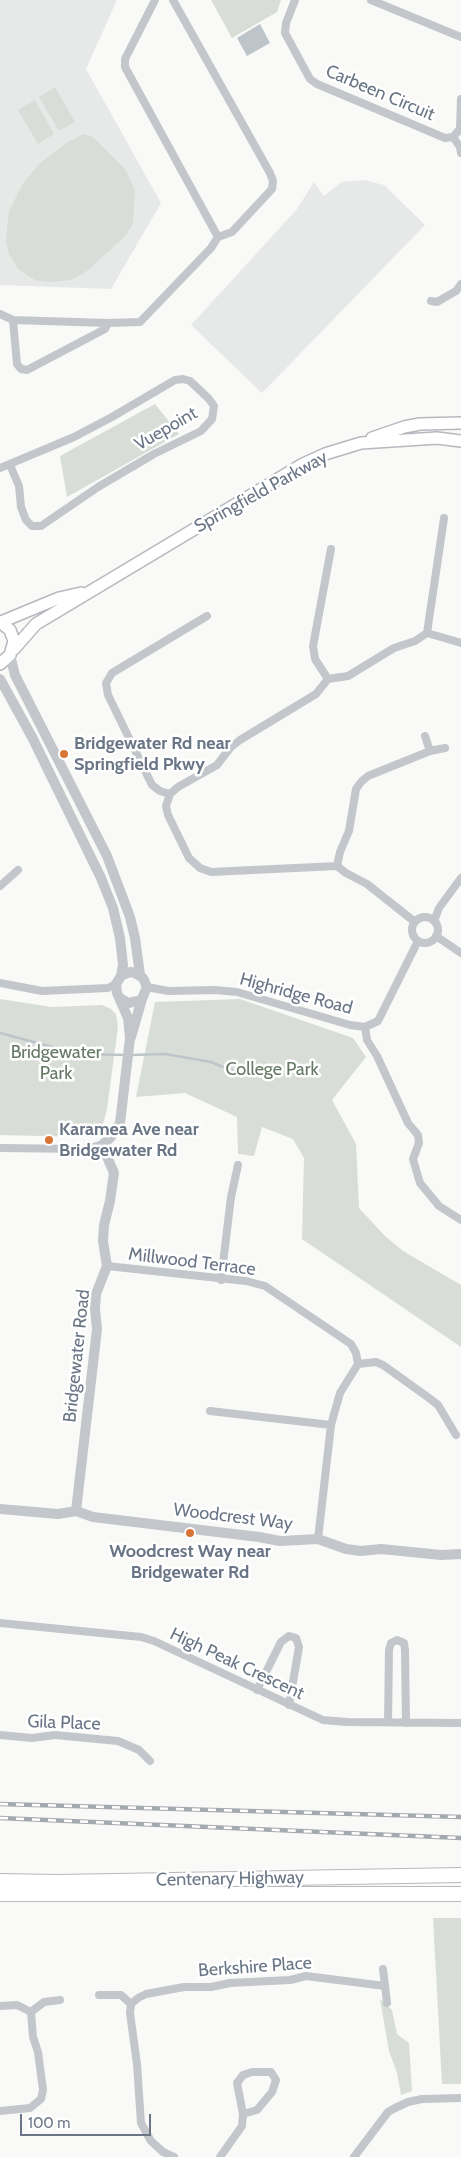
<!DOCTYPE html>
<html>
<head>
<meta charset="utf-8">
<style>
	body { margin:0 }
	#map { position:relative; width:461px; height:2157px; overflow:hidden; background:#f9f9f7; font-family:Cabin,sans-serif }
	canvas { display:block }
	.scale { position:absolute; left:20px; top:2114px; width:131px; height:22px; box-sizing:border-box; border:2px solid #6a7686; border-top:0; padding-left:6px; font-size:15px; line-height:18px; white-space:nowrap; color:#6a7686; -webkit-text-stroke:4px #fff; paint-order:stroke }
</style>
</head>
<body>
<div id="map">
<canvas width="461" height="2157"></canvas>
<div class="scale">100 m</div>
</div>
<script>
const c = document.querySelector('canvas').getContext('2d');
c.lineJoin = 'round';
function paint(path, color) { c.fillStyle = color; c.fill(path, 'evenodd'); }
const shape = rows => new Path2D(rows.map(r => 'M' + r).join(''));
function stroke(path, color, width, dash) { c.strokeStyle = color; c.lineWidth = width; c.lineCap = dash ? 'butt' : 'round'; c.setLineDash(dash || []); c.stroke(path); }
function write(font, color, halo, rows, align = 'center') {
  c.font = font + ' Cabin,sans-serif'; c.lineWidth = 5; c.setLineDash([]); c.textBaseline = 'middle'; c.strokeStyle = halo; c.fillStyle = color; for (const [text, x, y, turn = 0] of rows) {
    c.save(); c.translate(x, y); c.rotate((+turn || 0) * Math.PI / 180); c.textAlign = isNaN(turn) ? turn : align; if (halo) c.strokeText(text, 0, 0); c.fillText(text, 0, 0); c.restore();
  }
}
paint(shape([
	[0,0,117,0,86,69,161,203,111,289,0,285],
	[364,180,384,185,425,225,262,393,191,325,297,209,314,182,324,196,342,182]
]), '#e7e8e8');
paint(shape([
	[211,0,281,0,277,12,232,38],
	[55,87,75,122,59,131,39,97],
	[35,100,54,134,38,144,18,110],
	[84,134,93,137,125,169,135,191,133,224,125,236,87,271,73,279,63,281,47,282,35,280,18,269,9,254,6,241,9,211,22,185,39,164,66,143],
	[155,404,179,434,67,497,60,456],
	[0,999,52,1007,102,1005,111,1009,116,1014,118,1027,107,1109,103,1124,92,1135,82,1137,0,1135],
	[240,999,353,1038,366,1057,332,1100,356,1144,359,1208,385,1236,403,1251,461,1285,461,1347,302,1239,304,1158,293,1139,262,1127,254,1156,238,1154,237,1117,185,1093,136,1097,155,1002],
	[433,1918,461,1918,461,2084,442,2084],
	[380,1999,392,2010,397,2034,409,2043,412,2091,401,2095,397,2073,389,2051]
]), '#d8ded7');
paint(shape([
	[260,24,270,43,247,56,237,38]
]), '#bdc5cb');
stroke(shape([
	[0,1033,78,1054,126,1055],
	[131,1055,165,1054,211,1062,237,1073]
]), '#bdc5cb', 2.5);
const secondary = shape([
	[372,438,404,427,420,424,461,423],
	[0,622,10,630,14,641,10,655,0,664],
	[1,622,59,598,81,593],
	[14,649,36,624,303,464,325,454,361,443,437,438,461,441]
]);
const motorway = shape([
	[0,1881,58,1882,461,1875],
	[0,1894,461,1894]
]);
stroke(secondary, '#b5b9bf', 14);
stroke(motorway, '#b6b9bd', 16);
stroke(shape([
	[155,0,125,59,125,67,218,237],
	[295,0,286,23,285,33,310,79,317,84,445,138,453,137,460,129,461,99],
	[371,0,461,37],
	[453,137,460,147,461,153],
	[431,301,437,302,456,291,461,284],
	[0,314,13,320,108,323,140,322,211,248,218,237,232,232,272,189,273,181,270,173,173,0],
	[13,320,17,364,21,369,27,370,105,329,108,323],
	[0,468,74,437,112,417,175,380,183,379,190,381,209,399,214,406,212,419,201,431,154,454,98,487,41,526,32,526,26,520,21,507,19,486,10,465],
	[427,633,444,518],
	[328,679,315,659,313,646,331,549],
	[425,736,430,751,445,748],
	[170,794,160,791,152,785,108,695,106,683,112,673,207,616],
	[337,866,340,852,349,831,356,789,361,782,368,776,430,751],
	[0,886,18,870],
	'412 930a13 13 0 1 1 26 0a13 13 0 1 1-26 0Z',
	[434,921,439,908,461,878],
	[415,922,367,884,346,873,337,866,211,872,200,868,189,858,168,815,166,806,170,794,178,787,217,765,230,748,240,740,316,694,328,679,348,676,394,648,415,641,427,633,461,643],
	[436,936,461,953],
	[0,983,42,991,108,988,116,984],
	[147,987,168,991,215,990,237,992,350,1025,365,1027,378,1021,418,941],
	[365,1027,367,1040,377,1056,408,1123,418,1135,419,1143,413,1159,420,1183,439,1206,461,1220],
	[0,1148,85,1149,102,1145],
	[107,1266,246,1281,265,1286,351,1344,356,1353,358,1364,340,1393,331,1425,318,1539],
	[221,1280,231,1197,238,1165],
	[358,1364,376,1362,383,1365,429,1398,438,1405,456,1435],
	[210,1411,331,1425],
	[0,1623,141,1637,154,1641,323,1720,347,1722,461,1723],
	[257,1690,281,1642,289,1636,296,1638,299,1647,289,1705],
	[388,1722,389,1650,391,1643,397,1640,404,1643,405,1650,406,1723],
	[0,1735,32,1738,55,1735,118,1741,139,1750,150,1761],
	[383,1969,387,2003],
	[99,1995,121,1995,131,2004],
	[0,2006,17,2005,31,2012,33,2037,38,2052,43,2090,41,2099,30,2108,0,2111],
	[31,2012,44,2002,60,2000],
	[174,2157,163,2152,151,2141,141,2123,137,2064,130,2013,131,2004,138,1998,146,1994,184,1987,211,1987,230,1983,290,1980,306,1976,385,1986],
	[220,2157,242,2126,243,2114,237,2083,243,2075,252,2072,271,2072,276,2080,272,2092,257,2110,243,2114],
	[354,2157,388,2112,395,2108,408,2102,422,2099,461,2098]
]), '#c3c6ca', 8);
stroke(shape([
	[10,655,15,675,107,856,130,917,135,938,140,975],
	[0,679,32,737,101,878,113,908,120,938,123,965,121,976],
	[131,1037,142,999],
	[0,1509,58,1514,76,1511,93,1517,259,1537,280,1541,318,1539,346,1549,361,1551,381,1549,441,1555,461,1554],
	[76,1511,97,1329,95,1309,96,1294,107,1266,103,1241,104,1225,110,1201,114,1173,102,1145,111,1137,120,1123,130,1038,128,1018,117,993,116,984,121,976,130,972,135,973,143,978,147,987,142,999,138,1001,128,1003,120,998]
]), '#c3c6ca', 10);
stroke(secondary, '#fff', 11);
stroke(motorway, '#fff', 14);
const rail = shape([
	[0,1804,461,1817],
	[0,1818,461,1838]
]);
stroke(rail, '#a4a9af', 4.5);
stroke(rail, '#fff', 2.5, [8]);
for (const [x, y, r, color] of [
	[64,754,5,"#d97437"],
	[49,1140,5,"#d97437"],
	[190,1533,5,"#d97437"]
]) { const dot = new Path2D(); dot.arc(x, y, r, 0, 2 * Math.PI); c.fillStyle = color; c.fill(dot); stroke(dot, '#fff', 2); }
write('18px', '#6a7686', '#fff', [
	["Carbeen Circuit",380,93,23],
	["Vuepoint",166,429,-30],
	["Springfield Parkway",261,492,-29],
	["Highridge Road",296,994,15],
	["Millwood Terrace",192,1262,7],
	["Bridgewater Road",77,1356,-84],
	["Woodcrest Way",233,1517,7],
	["High Peak Crescent",237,1664,25],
	["Gila Place",64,1723,2],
	["Centenary Highway",230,1879,-1],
	["Berkshire Place",255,1967,-4]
]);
write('bold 18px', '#6a7686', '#fff', [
	["Bridgewater Rd near",74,744],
	["Springfield Pkwy",74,765],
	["Karamea Ave near",59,1130],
	["Bridgewater Rd",59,1151],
	["Woodcrest Way near",190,1552,"center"],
	["Bridgewater Rd",190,1573,"center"]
], 'left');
write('18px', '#667965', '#fff', [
	["Bridgewater",56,1053],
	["Park",56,1074],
	["College Park",272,1070]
]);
</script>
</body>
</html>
